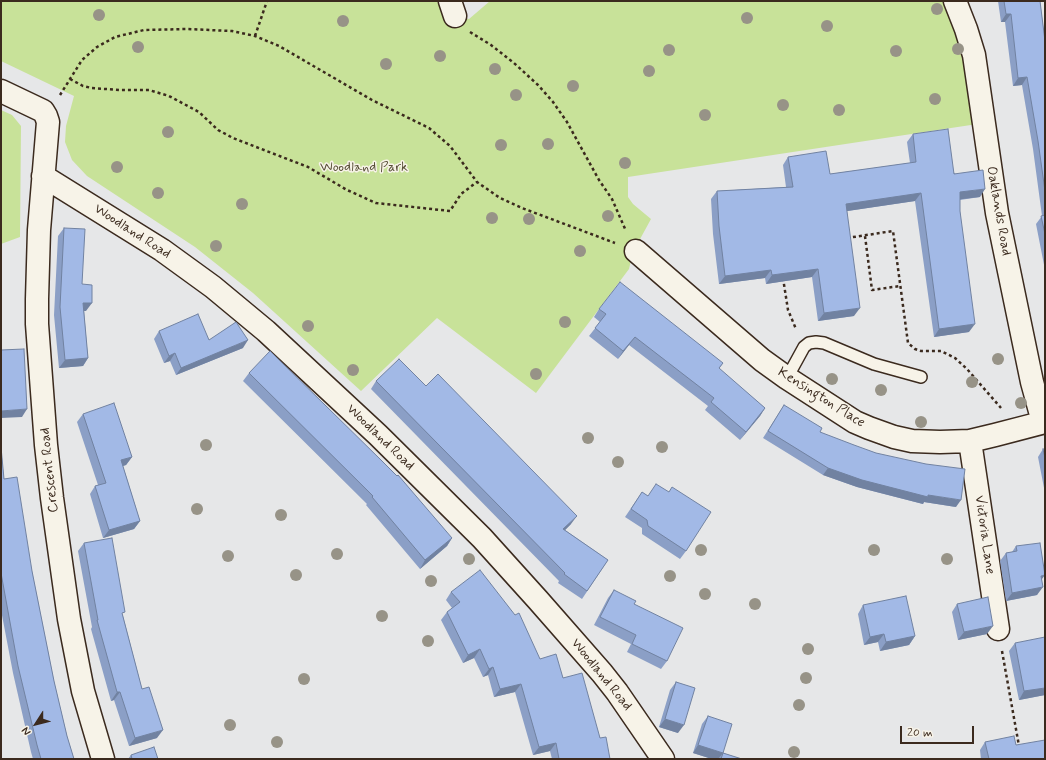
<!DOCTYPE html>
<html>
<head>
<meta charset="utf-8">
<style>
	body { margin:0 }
	#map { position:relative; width:1046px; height:760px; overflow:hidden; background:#e6e7e8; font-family:Mynerve,sans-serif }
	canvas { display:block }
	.frame { position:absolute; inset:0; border:2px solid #3b2a1e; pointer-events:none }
	.north { position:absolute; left:16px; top:704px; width:40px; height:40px; -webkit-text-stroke:3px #f7f3e8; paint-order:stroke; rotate:234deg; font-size:11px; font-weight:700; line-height:16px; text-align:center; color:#3b2a1e }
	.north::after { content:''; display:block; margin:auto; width:14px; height:18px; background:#3b2a1e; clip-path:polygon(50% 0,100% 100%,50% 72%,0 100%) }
	.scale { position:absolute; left:900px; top:726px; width:74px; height:18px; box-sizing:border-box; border:2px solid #3b2a1e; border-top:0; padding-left:5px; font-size:12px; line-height:14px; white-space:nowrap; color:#3b2a1e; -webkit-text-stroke:3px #f7f3e8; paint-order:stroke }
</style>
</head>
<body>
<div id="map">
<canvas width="1046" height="760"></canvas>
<div class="frame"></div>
<div class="north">N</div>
<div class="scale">20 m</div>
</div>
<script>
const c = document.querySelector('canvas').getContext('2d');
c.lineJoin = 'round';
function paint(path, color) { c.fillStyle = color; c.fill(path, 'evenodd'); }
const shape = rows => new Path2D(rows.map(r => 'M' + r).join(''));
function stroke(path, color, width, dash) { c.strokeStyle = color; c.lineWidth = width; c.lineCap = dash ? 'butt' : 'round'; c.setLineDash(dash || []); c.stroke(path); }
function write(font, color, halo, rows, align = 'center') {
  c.font = font + ' Mynerve,sans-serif'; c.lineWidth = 3; c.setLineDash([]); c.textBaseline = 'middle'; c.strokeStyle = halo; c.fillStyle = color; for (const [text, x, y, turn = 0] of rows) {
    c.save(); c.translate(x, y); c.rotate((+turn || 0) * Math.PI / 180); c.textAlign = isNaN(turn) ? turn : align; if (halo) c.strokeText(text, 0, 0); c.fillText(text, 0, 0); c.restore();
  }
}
paint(shape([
	[1,1,450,1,455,16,469,19,490,1,955,1,984,123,628,177,628,197,633,204,651,219,633,252,629,269,536,393,437,318,361,391,253,293,195,247,87,176,72,160,65,142,66,126,74,96,1,61],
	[1,110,12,115,21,126,20,237,1,244]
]), '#c8e299');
const lane = shape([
	[787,378,804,347,809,343,816,342,824,343,874,364,921,377]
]);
const street = shape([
	[450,1,455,16],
	[955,1,966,29,974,55,997,213,1032,382,1043,422],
	[1,91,43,111,46,116,48,122,39,230,37,299,37,324,46,445,52,498,69,619,83,691,103,759],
	[43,176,162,250,213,287,266,331,378,435,482,538,538,600,602,673,617,692,663,759],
	[636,251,762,360,787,378,855,422,869,428,894,437,912,441,940,442,970,441,995,435,1045,422],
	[970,441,998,629]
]);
stroke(lane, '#3b2a1e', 14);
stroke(street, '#3b2a1e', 25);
stroke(shape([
	[470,32,491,45,514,63,538,85,553,102,567,122,599,180,612,199,626,231],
	[255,36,267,1],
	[70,79,83,86,92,88,119,90,149,90,169,96,199,112,218,130,233,138,308,167,347,190,376,203,450,211,461,194,477,182],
	[60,95,82,60,97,47,115,37,144,30,187,29,232,31,255,36,279,46,372,100,429,128,450,146,477,182,500,198,522,208,615,243],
	[865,236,872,290,900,286],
	[847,238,893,231,908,343,915,349,921,351,941,351,955,358,967,369,1001,408],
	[783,278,788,310,796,329],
	[1002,651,1019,746]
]), '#3b2a1e', 2.5, [3, 3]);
stroke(lane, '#f7f3e8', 11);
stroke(street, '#f7f3e8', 22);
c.fillStyle = '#979387';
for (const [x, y] of [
	[937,9],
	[99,15],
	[747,18],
	[343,21],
	[827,26],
	[138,47],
	[958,49],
	[669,50],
	[896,51],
	[440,56],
	[386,64],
	[495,69],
	[649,71],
	[573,86],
	[516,95],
	[935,99],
	[783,105],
	[839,110],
	[705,115],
	[168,132],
	[548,144],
	[501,145],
	[625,163],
	[117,167],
	[158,193],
	[242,204],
	[608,216],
	[492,218],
	[529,219],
	[216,246],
	[580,251],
	[565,322],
	[308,326],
	[998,359],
	[353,370],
	[536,374],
	[832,379],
	[972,382],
	[881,390],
	[1021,403],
	[921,422],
	[588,438],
	[206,445],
	[662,447],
	[618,462],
	[197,509],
	[281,515],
	[701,550],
	[874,550],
	[337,554],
	[228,556],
	[469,559],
	[947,559],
	[296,575],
	[670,576],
	[431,581],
	[705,594],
	[755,604],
	[382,616],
	[428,641],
	[808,649],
	[806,678],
	[304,679],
	[799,705],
	[230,725],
	[277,742],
	[794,752]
]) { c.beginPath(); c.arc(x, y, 6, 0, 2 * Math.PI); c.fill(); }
paint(shape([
	[998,1,1040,1,1045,41,1045,270,1036,224,1042,216,1033,149,1022,85,1013,86,1005,22,1001,22],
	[913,134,980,197,960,200,960,211,969,332,934,337,915,201,847,211,854,316,818,321,812,277,766,284,765,278,719,284,713,234,711,199,717,191,786,187,783,165,788,157,830,174,910,163,907,142],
	[64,228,82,284,86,311,84,311,88,358,83,366,59,368,54,315,58,236],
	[599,309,723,363,719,369,765,408,760,416,740,440,705,410,708,406,629,345,618,359,589,336,600,322,594,317],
	[159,331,209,340,243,348,176,375,170,361,164,363,154,339],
	[249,373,452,538,447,546,420,569,366,505,367,504,243,381],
	[376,381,426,386,571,524,565,530,608,560,582,599,558,583,559,581,371,389],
	[784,405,820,432,956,507,924,502,923,504,857,487,823,475,763,438],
	[83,414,132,457,126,465,123,466,140,521,134,529,103,538,90,494,95,486,98,485,77,422],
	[1,447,4,479,32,571,54,681,67,736,74,759,33,759,31,752,13,673,1,610],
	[1043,449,1045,449,1045,493,1038,457],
	[642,492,648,496,669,492,686,551,680,559,642,534,642,528,625,517],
	[84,543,123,616,142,689,157,738,129,746,114,700,111,701,91,629,92,627,78,551],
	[1016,546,1042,580,1037,595,1006,601,1000,561,1006,553,1012,552],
	[614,590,634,604,667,661,661,669,627,652,631,644,594,625,608,598],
	[451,592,540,659,563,678,600,738,610,759,552,759,550,751,533,755,515,692,494,697,488,675,483,677,474,658,463,663,441,620,447,612,452,608,446,600],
	[957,604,987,634,958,640,952,612],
	[863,605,915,636,909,645,880,651,878,642,864,645,858,614],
	[1015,643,1045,695,1019,700,1009,651],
	[676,682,678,733,659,727,670,690],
	[708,716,723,753,742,759,712,759,693,753,702,724],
	[985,742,1016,745,1045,759,981,759,980,750],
	[131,755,158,759,128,759]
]), '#8b9fc6');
paint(shape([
	[1006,14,1011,14,1005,22,1001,22],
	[1027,77,1022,85,1013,86,1018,78],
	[985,189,980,197,954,200,960,192],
	[921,193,915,201,841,212,846,204],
	[818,269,812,277,766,284,772,275],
	[771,270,765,278,719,284,725,276],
	[83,303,92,303,86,311,78,311],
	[860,308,854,316,818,321,824,313],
	[975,324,969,332,934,337,939,329],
	[635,337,629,345,618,359,623,351],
	[248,340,243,348,176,375,181,368],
	[175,353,170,361,164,363,169,356],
	[88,358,83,366,59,368,65,360],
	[765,408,760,416,740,440,746,432],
	[27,409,22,417,1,418,1,411],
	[132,457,126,465,116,468,121,460],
	[828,468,928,495,961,500,956,507,924,502,923,504,857,487,823,475],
	[577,516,571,524,558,537,563,529],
	[140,521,134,529,103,538,109,530],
	[452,538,447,546,420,569,425,560],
	[1045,575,1039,583,1041,576],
	[1043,587,1037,595,1006,601,1012,593],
	[993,626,987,634,958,640,964,632],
	[884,634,878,642,864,645,870,637],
	[915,636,909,645,880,651,886,642],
	[480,649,474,658,463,663,468,655],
	[493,667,488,675,483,677,489,669],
	[521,684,515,692,494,697,500,689],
	[1045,688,1045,695,1019,700,1024,691],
	[117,692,120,692,114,700,111,701],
	[665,719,684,725,678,733,659,727],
	[163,730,157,738,129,746,135,738],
	[556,743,550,751,533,755,539,747],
	[698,745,723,753,718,759,712,759,693,753]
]), '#7182a1');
const building = shape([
	[1004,1,1040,1,1045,41,1045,191,1038,141,1027,77,1018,78,1011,14,1006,14,1004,1],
	[948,129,954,174,983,170,985,189,960,192,960,211,975,324,939,329,921,193,846,204,860,308,824,313,818,269,772,275,771,270,725,276,719,226,717,191,793,187,788,157,826,151,830,174,916,162,913,134,948,129],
	[1045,215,1045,234,1041,216,1045,215],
	[64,228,85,229,82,284,92,285,92,303,83,303,88,358,65,360,60,307,64,228],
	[620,282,723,363,719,368,765,408,746,432,711,402,714,398,635,337,623,351,595,328,606,314,599,309,620,282],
	[198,314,209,340,236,322,248,340,181,368,175,353,169,356,159,331,198,314],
	[24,349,27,409,1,411,1,350,24,349],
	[270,351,381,460,397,476,398,475,452,538,425,560,372,497,373,496,249,373,270,351],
	[399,359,426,386,438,374,577,516,563,529,608,560,587,591,564,574,565,573,376,381,399,359],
	[114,403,132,457,121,460,140,521,109,530,95,486,106,483,83,414,114,403],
	[784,405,822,428,820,432,854,445,876,453,926,464,965,469,961,500,928,495,928,497,862,480,828,468,768,431,784,405],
	[1,447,4,479,17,477,32,571,54,681,67,736,74,759,41,759,37,745,18,666,1,573,1,447],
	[1043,449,1045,449,1045,458,1043,449],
	[656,484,669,492,672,487,711,512,686,551,648,526,647,520,631,509,642,492,648,496,656,484],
	[112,538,125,612,122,613,142,689,149,687,163,730,135,738,120,692,117,692,97,620,98,620,84,543,112,538],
	[1040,543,1045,575,1041,576,1043,587,1012,593,1006,553,1017,551,1016,546,1040,543],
	[480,570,515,615,519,613,540,659,556,654,563,678,582,673,600,738,606,737,610,759,559,759,556,743,539,747,521,684,500,689,493,667,489,669,480,649,468,655,447,612,460,602,451,592,480,570],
	[614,590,636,601,634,604,683,628,667,661,632,644,636,635,600,617,614,590],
	[906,596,915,636,886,642,884,634,870,637,863,605,906,596],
	[988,597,993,626,964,632,957,604,988,597],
	[1045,637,1045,688,1024,691,1015,643,1045,637],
	[676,682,695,688,684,725,665,719,676,682],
	[708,716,732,724,723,753,698,745,708,716],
	[1014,736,1016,745,1045,740,1045,759,989,759,985,742,1014,736],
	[154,747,158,759,132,759,131,755,154,747],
	[723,753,742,759,721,759,723,753]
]);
paint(building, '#a2b9e6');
stroke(building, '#7182a1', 1);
write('14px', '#574f37', '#f7f3e8', [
	["Woodland Park",364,168]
]);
write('14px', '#3b2a1e', '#f7f3e8', [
	["Oaklands Road",998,211,80],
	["Woodland Road",132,232,33],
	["Kensington Place",821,398,32],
	["Woodland Road",380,438,44],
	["Crescent Road",50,470,-96],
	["Victoria Lane",984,535,82],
	["Woodland Road",601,675,51]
]);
</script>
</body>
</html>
